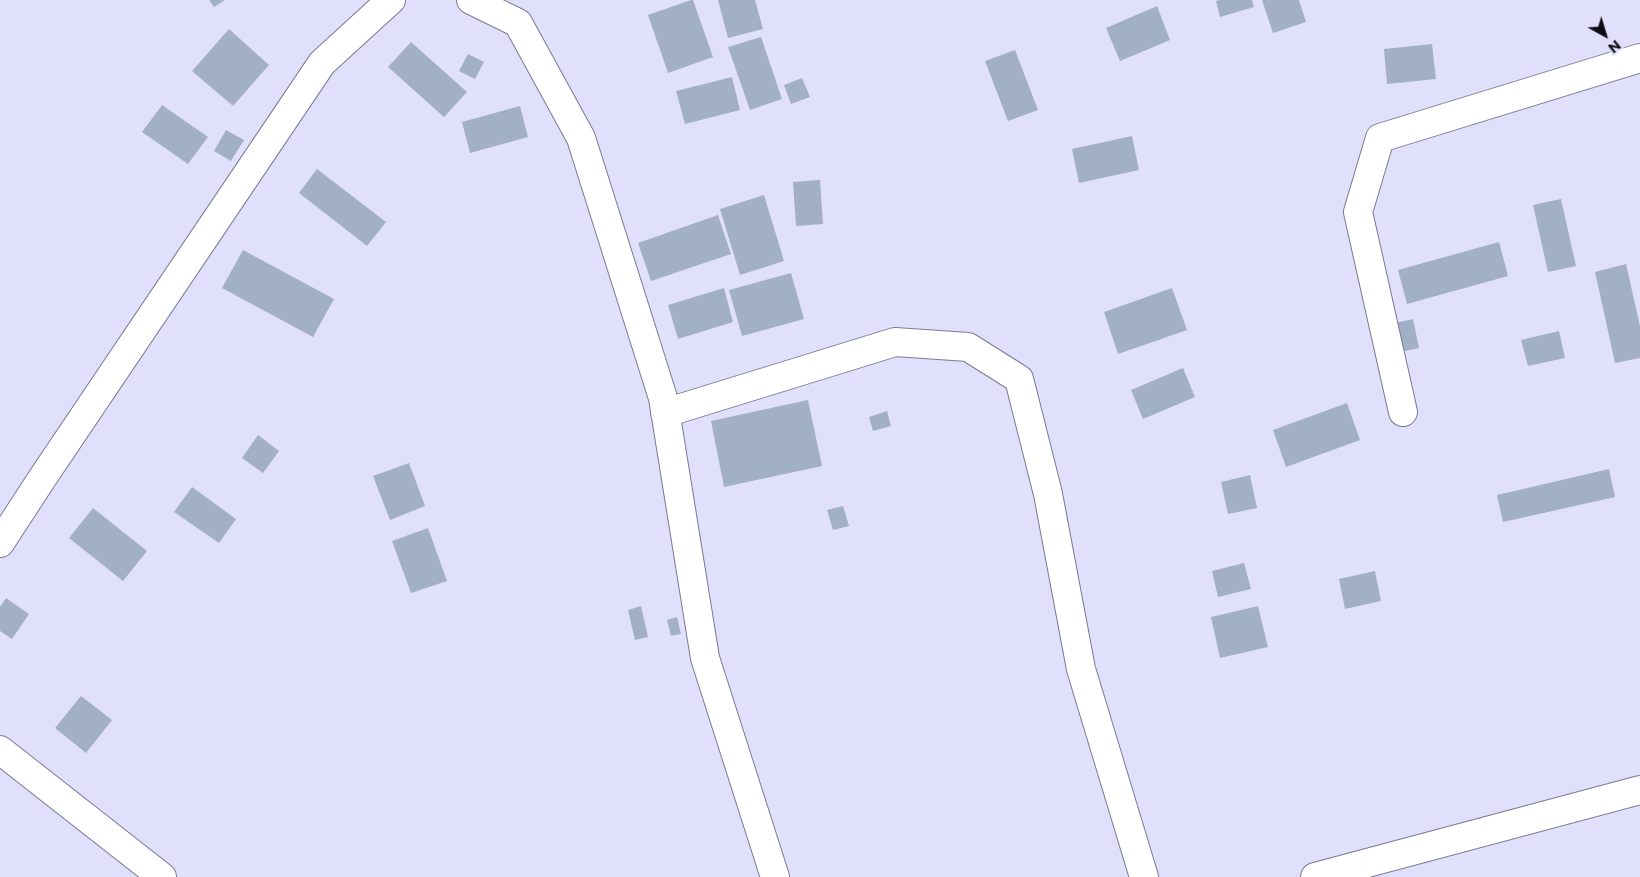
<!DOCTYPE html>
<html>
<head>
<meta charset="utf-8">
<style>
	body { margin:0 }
	#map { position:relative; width:1640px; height:877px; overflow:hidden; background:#e1e0fc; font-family:Montserrat,sans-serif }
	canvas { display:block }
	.north { position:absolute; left:1580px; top:10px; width:50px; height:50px; -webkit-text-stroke:4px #e1e0fc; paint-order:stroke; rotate:141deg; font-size:14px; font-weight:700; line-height:20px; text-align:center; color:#0d0c15 }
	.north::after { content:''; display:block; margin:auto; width:18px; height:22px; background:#0d0c15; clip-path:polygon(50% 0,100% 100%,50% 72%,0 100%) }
</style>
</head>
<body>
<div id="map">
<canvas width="1640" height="877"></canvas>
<div class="north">N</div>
</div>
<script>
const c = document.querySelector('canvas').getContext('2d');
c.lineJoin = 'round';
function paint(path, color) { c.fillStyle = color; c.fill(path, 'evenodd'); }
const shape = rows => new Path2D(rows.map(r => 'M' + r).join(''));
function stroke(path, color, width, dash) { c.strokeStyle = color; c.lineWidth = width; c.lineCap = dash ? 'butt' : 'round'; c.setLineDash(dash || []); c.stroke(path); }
paint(shape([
	[209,0,225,0,214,7],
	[691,0,693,0,713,57,668,73,648,15],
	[718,0,755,0,763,29,728,38],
	[1219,0,1252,0,1254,7,1220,17,1216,1],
	[1262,0,1299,0,1306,22,1273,33],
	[1157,6,1170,40,1120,61,1106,28],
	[229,29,269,65,233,106,192,71],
	[761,37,782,99,750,110,728,47],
	[411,42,467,92,444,117,388,67],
	[1432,44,1436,79,1387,84,1384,49],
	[1015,50,1038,110,1008,121,985,61],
	[468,54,484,62,475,79,459,71],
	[732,77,740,110,685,124,676,91],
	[802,78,810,97,791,104,784,85],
	[162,105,208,137,188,164,142,132],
	[520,106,528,137,470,153,462,122],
	[226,130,244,140,231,161,214,151],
	[1132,136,1139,170,1079,183,1072,149],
	[317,169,386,222,367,246,299,193],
	[820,180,823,224,796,226,793,182],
	[764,195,784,261,740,275,720,209],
	[1561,199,1576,266,1548,272,1533,205],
	[718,215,731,254,651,281,638,243],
	[1499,242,1508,276,1407,304,1398,270],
	[243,250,334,299,313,337,222,288],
	[1626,264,1640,326,1640,358,1615,363,1595,272],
	[791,273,804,319,742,336,729,290],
	[724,288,733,322,678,339,668,305],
	[1172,288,1187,330,1118,354,1104,312],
	[1413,319,1419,348,1395,353,1390,324],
	[1559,331,1565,358,1528,366,1521,340],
	[1183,368,1195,397,1143,419,1131,390],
	[808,400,822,466,724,487,711,421],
	[1347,403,1360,440,1286,467,1273,430],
	[887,411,891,426,873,431,869,417],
	[258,435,279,451,263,473,242,458],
	[409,463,425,506,390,520,373,476],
	[1609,469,1615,497,1503,522,1497,495],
	[1250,475,1257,508,1228,514,1221,482],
	[192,487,236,519,219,543,174,512],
	[843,506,849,526,833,530,827,510],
	[93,508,147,551,123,581,69,538],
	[428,528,447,581,411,593,392,541],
	[1244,563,1251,589,1218,597,1212,571],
	[1375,571,1381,601,1345,609,1339,579],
	[6,598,29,614,12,639,0,631,0,607],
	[641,606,648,637,635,640,628,610],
	[1258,606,1268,647,1220,658,1211,617],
	[677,617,681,634,671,636,667,620],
	[81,696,112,720,86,753,55,728]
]), '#a1afc7');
const minor = shape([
	[471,0,518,23,581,138,663,398,705,658,775,877],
	[1403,412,1358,212,1380,138,1640,58],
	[665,413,895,342,968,347,1019,379,1048,494,1081,669,1144,877],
	[0,543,43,477,322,63,391,0],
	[0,750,162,877],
	[1315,877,1640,790]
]);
stroke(minor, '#7a7992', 30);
stroke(minor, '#fff', 28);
</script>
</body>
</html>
